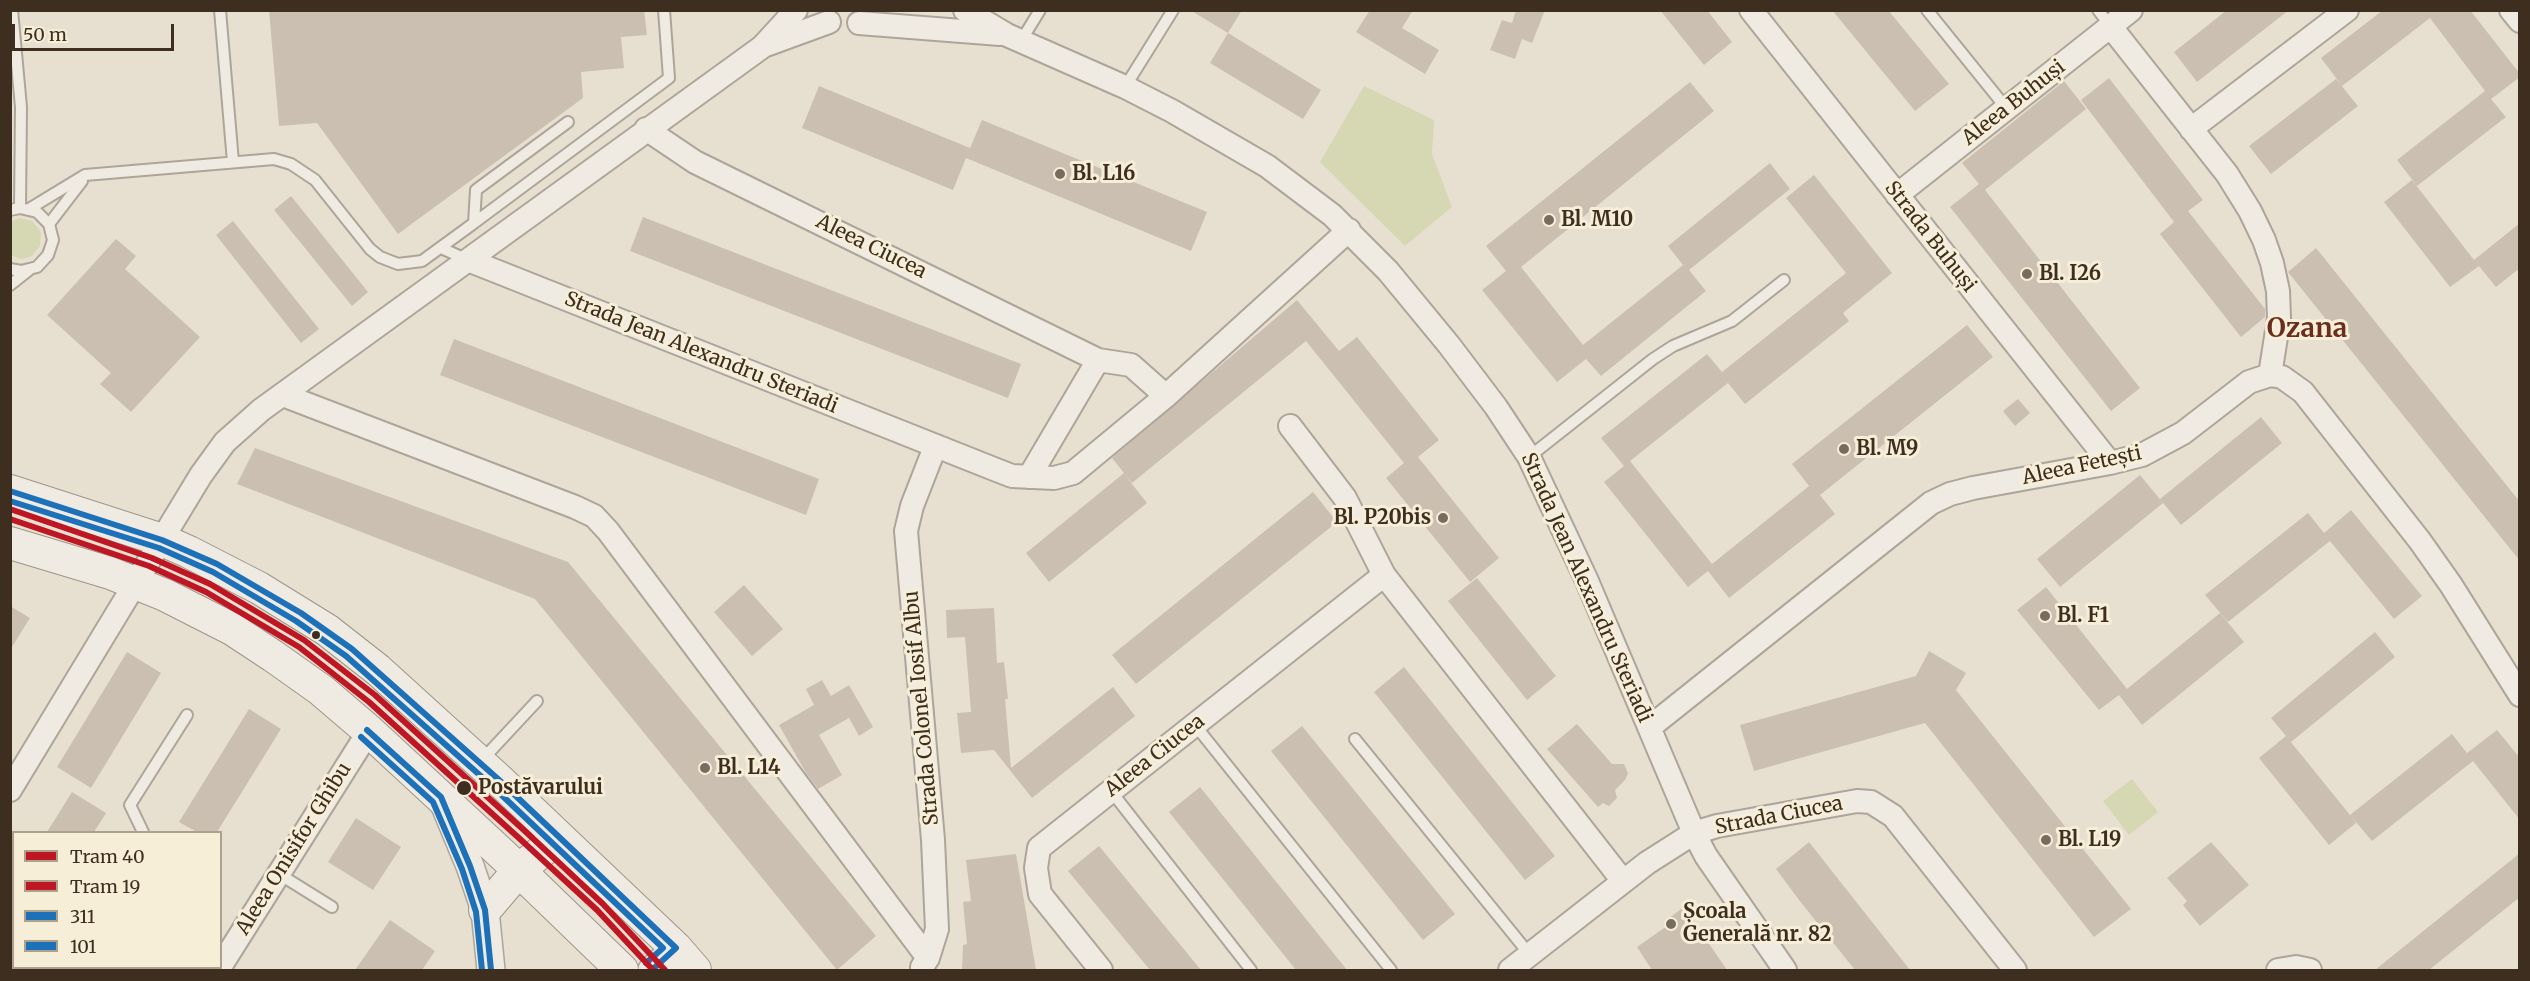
<!DOCTYPE html>
<html>
<head>
<meta charset="utf-8">
<style>
	body { margin:0 }
	#map { position:relative; width:2530px; height:981px; overflow:hidden; background:#e7e0d1; font-family:Merriweather,serif }
	canvas { display:block }
	.frame { position:absolute; inset:0; border:12px solid #3d2e20; pointer-events:none }
	.legend { position:absolute; left:12px; top:831px; width:210px; height:138px; box-sizing:border-box; background:#f7eed8; border:2px solid #ada18e; margin:0; padding:8px 10px; list-style:none; font-size:18px; color:#3d2e20 }
	.legend li { display:flex; align-items:center; gap:12px; height:30px }
	.legend b { width:30px; border:2px solid #ada18e }
	.scale { position:absolute; left:12px; top:24px; width:162px; height:27px; box-sizing:border-box; border:3px solid #3d2e20; border-top:0; padding-left:8px; font-size:18px; line-height:21px; white-space:nowrap; color:#3d2e20; -webkit-text-stroke:4px #f7eed8; paint-order:stroke }
</style>
</head>
<body>
<div id="map">
<canvas width="2530" height="981"></canvas>
<div class="frame"></div>
<ul class="legend">
<li><b style="height:8px;background:#be1622"></b>Tram 40</li>
<li><b style="height:8px;background:#be1622"></b>Tram 19</li>
<li><b style="height:8px;background:#1d71b8"></b>311</li>
<li><b style="height:8px;background:#1d71b8"></b>101</li>
</ul>
<div class="scale">50 m</div>
</div>
<script>
const c = document.querySelector('canvas').getContext('2d');
c.lineJoin = 'round';
function paint(path, color) { c.fillStyle = color; c.fill(path, 'evenodd'); }
const shape = rows => new Path2D(rows.map(r => 'M' + r).join(''));
function stroke(path, color, width, dash) { c.strokeStyle = color; c.lineWidth = width; c.lineCap = dash ? 'butt' : 'round'; c.setLineDash(dash || []); c.stroke(path); }
function write(font, color, halo, rows, align = 'center') {
  c.font = font + ' Merriweather,serif'; c.lineWidth = 6; c.setLineDash([]); c.textBaseline = 'middle'; c.strokeStyle = halo; c.fillStyle = color; for (const [text, x, y, turn = 0] of rows) {
    c.save(); c.translate(x, y); c.rotate((+turn || 0) * Math.PI / 180); c.textAlign = isNaN(turn) ? turn : align; if (halo) c.strokeText(text, 0, 0); c.fillText(text, 0, 0); c.restore();
  }
}
paint(shape([
	[1364,86,1434,120,1432,154,1452,207,1405,246,1320,162],
	[19,218,32,221,41,232,40,246,32,256,26,258,20,259,11,255,11,222],
	[2132,779,2158,812,2129,835,2103,801]
]), '#d6d7b3');
paint(shape([
	[269,10,644,10,647,35,621,37,624,68,581,72,583,98,398,234,317,123,279,126],
	[1190,10,1242,10,1228,33],
	[1370,10,1413,10,1402,28,1439,50,1425,74,1356,32],
	[1516,10,1545,10,1532,43,1522,39,1515,59,1490,50,1502,20,1512,23],
	[1660,10,1707,10,1732,42,1704,65],
	[1832,10,1888,10,1949,84,1915,111],
	[2227,10,2289,10,2197,82,2174,52],
	[2383,10,2470,10,2520,74,2520,77,2491,99,2506,117,2417,186,2397,160,2485,91,2430,18,2342,86,2321,58],
	[1228,33,1321,90,1303,119,1210,63],
	[2109,78,2203,200,2188,211,2265,309,2265,317,2241,337,2160,234,2174,222,2081,100],
	[2336,79,2358,106,2271,174,2249,146],
	[2064,81,2086,109,1985,190,2140,388,2111,411,1950,207,1979,184,1962,163],
	[1690,82,1714,111,1521,267,1583,345,1683,265,1668,246,1770,163,1790,189,1689,270,1706,291,1601,376,1586,359,1557,382,1482,290,1506,271,1486,246],
	[819,86,970,148,982,120,1207,212,1191,251,966,158,953,190,802,128],
	[1814,175,1892,273,1843,313,1849,321,1745,404,1728,383,1630,461,1712,564,1809,486,1792,464,1967,325,1993,357,1820,495,1835,514,1729,598,1708,571,1688,587,1604,482,1624,466,1601,438,1707,354,1722,372,1846,273,1786,198],
	[2412,180,2474,260,2520,223,2520,268,2496,287,2479,266,2450,287,2384,202],
	[291,196,368,292,352,306,274,210],
	[643,217,1021,364,1008,398,630,251],
	[233,221,319,329,301,343,216,235],
	[116,239,136,256,125,269,200,337,131,412,100,384,111,373,47,315],
	[2316,248,2520,502,2520,561,2288,272],
	[1297,300,1339,351,1357,337,1439,440,1418,457,1499,558,1470,582,1386,478,1404,463,1306,341,1132,483,1125,475,1147,503,1049,582,1026,553,1124,473,1112,458],
	[454,339,819,479,806,515,440,375],
	[2018,399,2030,413,2015,426,2003,411],
	[2261,417,2282,443,2181,525,2160,499],
	[255,448,568,562,876,936,837,970,535,599,237,484],
	[2140,475,2163,503,2060,587,2037,559],
	[1313,492,1337,522,1136,684,1112,655],
	[2351,510,2422,596,2394,619,2330,541,2228,622,2205,595,2308,513,2324,533],
	[1477,578,1556,676,1527,700,1448,601],
	[744,585,783,629,752,656,714,612],
	[2046,587,2127,689,2220,613,2244,642,2142,725,2119,695,2123,692,2099,710,2017,610],
	[10,606,30,618,10,650],
	[994,608,997,663,1004,662,1008,699,1005,699,1011,768,1113,687,1135,716,1032,798,994,750,961,753,957,713,971,712,965,637,947,638,946,610],
	[2375,632,2395,657,2291,742,2271,718],
	[1929,651,1966,673,1956,690,2131,909,2094,937,1925,723,1754,771,1740,725,1916,676],
	[127,652,161,673,91,788,57,767],
	[1404,667,1555,856,1525,880,1374,692],
	[822,680,831,696,849,685,873,727,859,736,849,718,819,735,842,775,818,789,806,773,779,725,814,705,806,689],
	[249,709,281,729,217,832,197,832,179,822],
	[1577,724,1612,764,1624,764,1628,773,1625,780,1615,790,1617,798,1609,806,1603,803,1598,807,1547,749],
	[1302,726,1455,914,1423,940,1271,751],
	[2497,730,2520,758,2520,820,2473,761,2372,841,2350,815,2356,823,2329,845,2259,758,2286,736,2350,815,2452,734,2467,753],
	[1200,787,1347,970,1296,970,1169,812],
	[72,792,106,813,94,832,47,832],
	[356,818,401,847,373,890,328,862],
	[1809,842,1910,970,1855,970,1799,900,1776,869],
	[2211,842,2249,885,2200,926,2183,905,2187,901,2167,878],
	[1099,846,1201,970,1150,970,1068,871],
	[2520,853,2520,897,2429,970,2375,970],
	[1016,854,1036,970,962,970,963,945,967,944,963,902,971,901,966,860],
	[1684,907,1727,970,1652,970,1637,947,1667,926,1665,921],
	[390,920,435,951,422,970,355,970]
]), '#cbbfb2');
const service = shape([
	[12,10,21,107,20,208],
	[220,10,233,162],
	[1927,10,2007,109],
	[2098,10,2111,27],
	[1021,41,1040,10],
	[1125,87,1173,10],
	[29,209,85,175,274,159,291,164,315,180,370,249,380,257,398,264,422,261,474,223,476,190,568,122],
	[10,210,20,208,37,212,49,224,53,240,48,255,37,267,21,271,10,269],
	[474,223,669,78,664,10],
	[49,224,82,181],
	[441,248,468,260],
	[10,285,29,270],
	[1529,457,1653,359,1673,346,1732,321,1784,280],
	[1195,725,1391,970],
	[1355,739,1530,955],
	[482,760,537,701],
	[1111,791,1251,970],
	[143,832,130,805,187,715],
	[279,874,332,907],
	[59,970,60,968]
]);
const minor = shape([
	[965,10,1007,35,1125,87,1172,111,1267,166,1332,215,1388,271,1449,345,1496,407,1529,457,1587,581,1694,833,1706,856,1785,970],
	[1751,10,2110,463],
	[2511,10,2520,21],
	[859,23,1000,34],
	[2111,27,2227,174,2250,211,2264,240,2272,263,2278,291,2279,318,2270,375],
	[766,45,829,22],
	[646,129,695,162,1098,360,1131,365,1166,396],
	[2191,129,2347,10],
	[1897,195,2131,10],
	[468,260,994,469,1012,476,1054,478,1073,473,1166,396,1349,230],
	[283,395,575,507,594,516,608,531,928,958],
	[1290,426,1345,498,1384,575,1623,881],
	[1029,477,1098,360],
	[1650,727,1931,503,1950,494,1973,488,2110,463,2142,455,2183,433,2249,382,2270,375,2282,377,2303,392,2420,541,2451,585,2520,695],
	[10,790,201,475,225,442,261,410,762,47,796,10],
	[220,967,369,731],
	[922,967,928,958,937,929,933,840,906,531,912,506,935,447],
	[1101,970,1040,894,1036,868,1039,848,1384,575],
	[1510,970,1647,863,1694,833,1717,826,1857,801,1871,802,1893,816,2015,970],
	[2278,970,2296,967,2310,970]
]);
const tertiary = shape([
	[443,801,470,866,485,910,491,970],
	[652,970,676,948]
]);
const secondary = shape([
	[10,491,162,540,189,552,259,588,327,630,378,670,498,779,676,948,695,970],
	[10,543,110,573,165,595,232,629,273,656,321,690,369,731,504,856,622,970],
	[485,910,519,870,559,837]
]);
stroke(service, '#ada599', 14);
stroke(minor, '#ada599', 26);
stroke(tertiary, '#ada599', 30);
stroke(secondary, '#9c958a', 34);
stroke(service, '#efebe3', 10);
stroke(minor, '#efebe3', 22);
stroke(tertiary, '#efebe3', 27);
stroke(secondary, '#efebe3', 32);
stroke(shape([
	[10,491,162,540,217,564,301,613,352,649,498,779,676,948,652,970],
	[367,730,441,797,470,866,485,910,491,970]
]), '#1d71b8', 6);
stroke(shape([
	[10,501,159,548,213,572,296,621,346,656,492,786,663,948,646,963],
	[361,737,433,802,462,869,476,912,482,970]
]), '#1d71b8', 6);
stroke(shape([
	[10,509,152,558,210,584,304,640,375,695,526,832,603,904,665,970]
]), '#be1622', 6);
stroke(shape([
	[10,519,149,566,206,592,299,647,369,702,520,839,597,910,653,970]
]), '#be1622', 6);
for (const [x, y, r, color] of [
	[1060,174,6,"#786c5e"],
	[1549,220,6,"#786c5e"],
	[2027,274,6,"#786c5e"],
	[1844,449,6,"#786c5e"],
	[1443,518,6,"#786c5e"],
	[2045,616,6,"#786c5e"],
	[316,635,5,"#3d2e20"],
	[705,768,6,"#786c5e"],
	[464,788,8,"#3d2e20"],
	[2046,840,6,"#786c5e"],
	[1671,924,6,"#786c5e"]
]) { const dot = new Path2D(); dot.arc(x, y, r, 0, 2 * Math.PI); c.fillStyle = color; c.fill(dot); stroke(dot, '#f7eed8', 2); }
write('20px', '#3d2e20', '#f7eed8', [
	["Aleea Buhuși",2014,103,-38],
	["Strada Buhuși",1930,237,52],
	["Aleea Ciucea",871,247,26],
	["Strada Jean Alexandru Steriadi",701,353,22],
	["Aleea Fetești",2082,466,-12],
	["Strada Jean Alexandru Steriadi",1586,588,66],
	["Strada Colonel Iosif Albu",922,708,-95],
	["Aleea Ciucea",1155,756,-38],
	["Strada Ciucea",1779,816,-11],
	["Aleea Onisifor Ghibu",294,849,-58]
]);
write('bold 20px', '#3d2e20', '#f7eed8', [
	["Bl. L16",1072,174],
	["Bl. M10",1561,220],
	["Bl. I26",2039,274],
	["Bl. M9",1856,449],
	["Bl. P20bis",1431,518,"right"],
	["Bl. F1",2057,616],
	["Bl. L14",717,768],
	["Bl. L19",2058,840],
	["Școala",1683,912],
	["Generală nr. 82",1683,935]
], 'left');
write('bold 20px', '#3d2e20', '#f7eed8', [
	["Postăvarului",478,788]
], 'left');
write('bold 26px', '#6b2e1e', '#f7eed8', [
	["Ozana",2307,330]
]);
</script>
</body>
</html>
